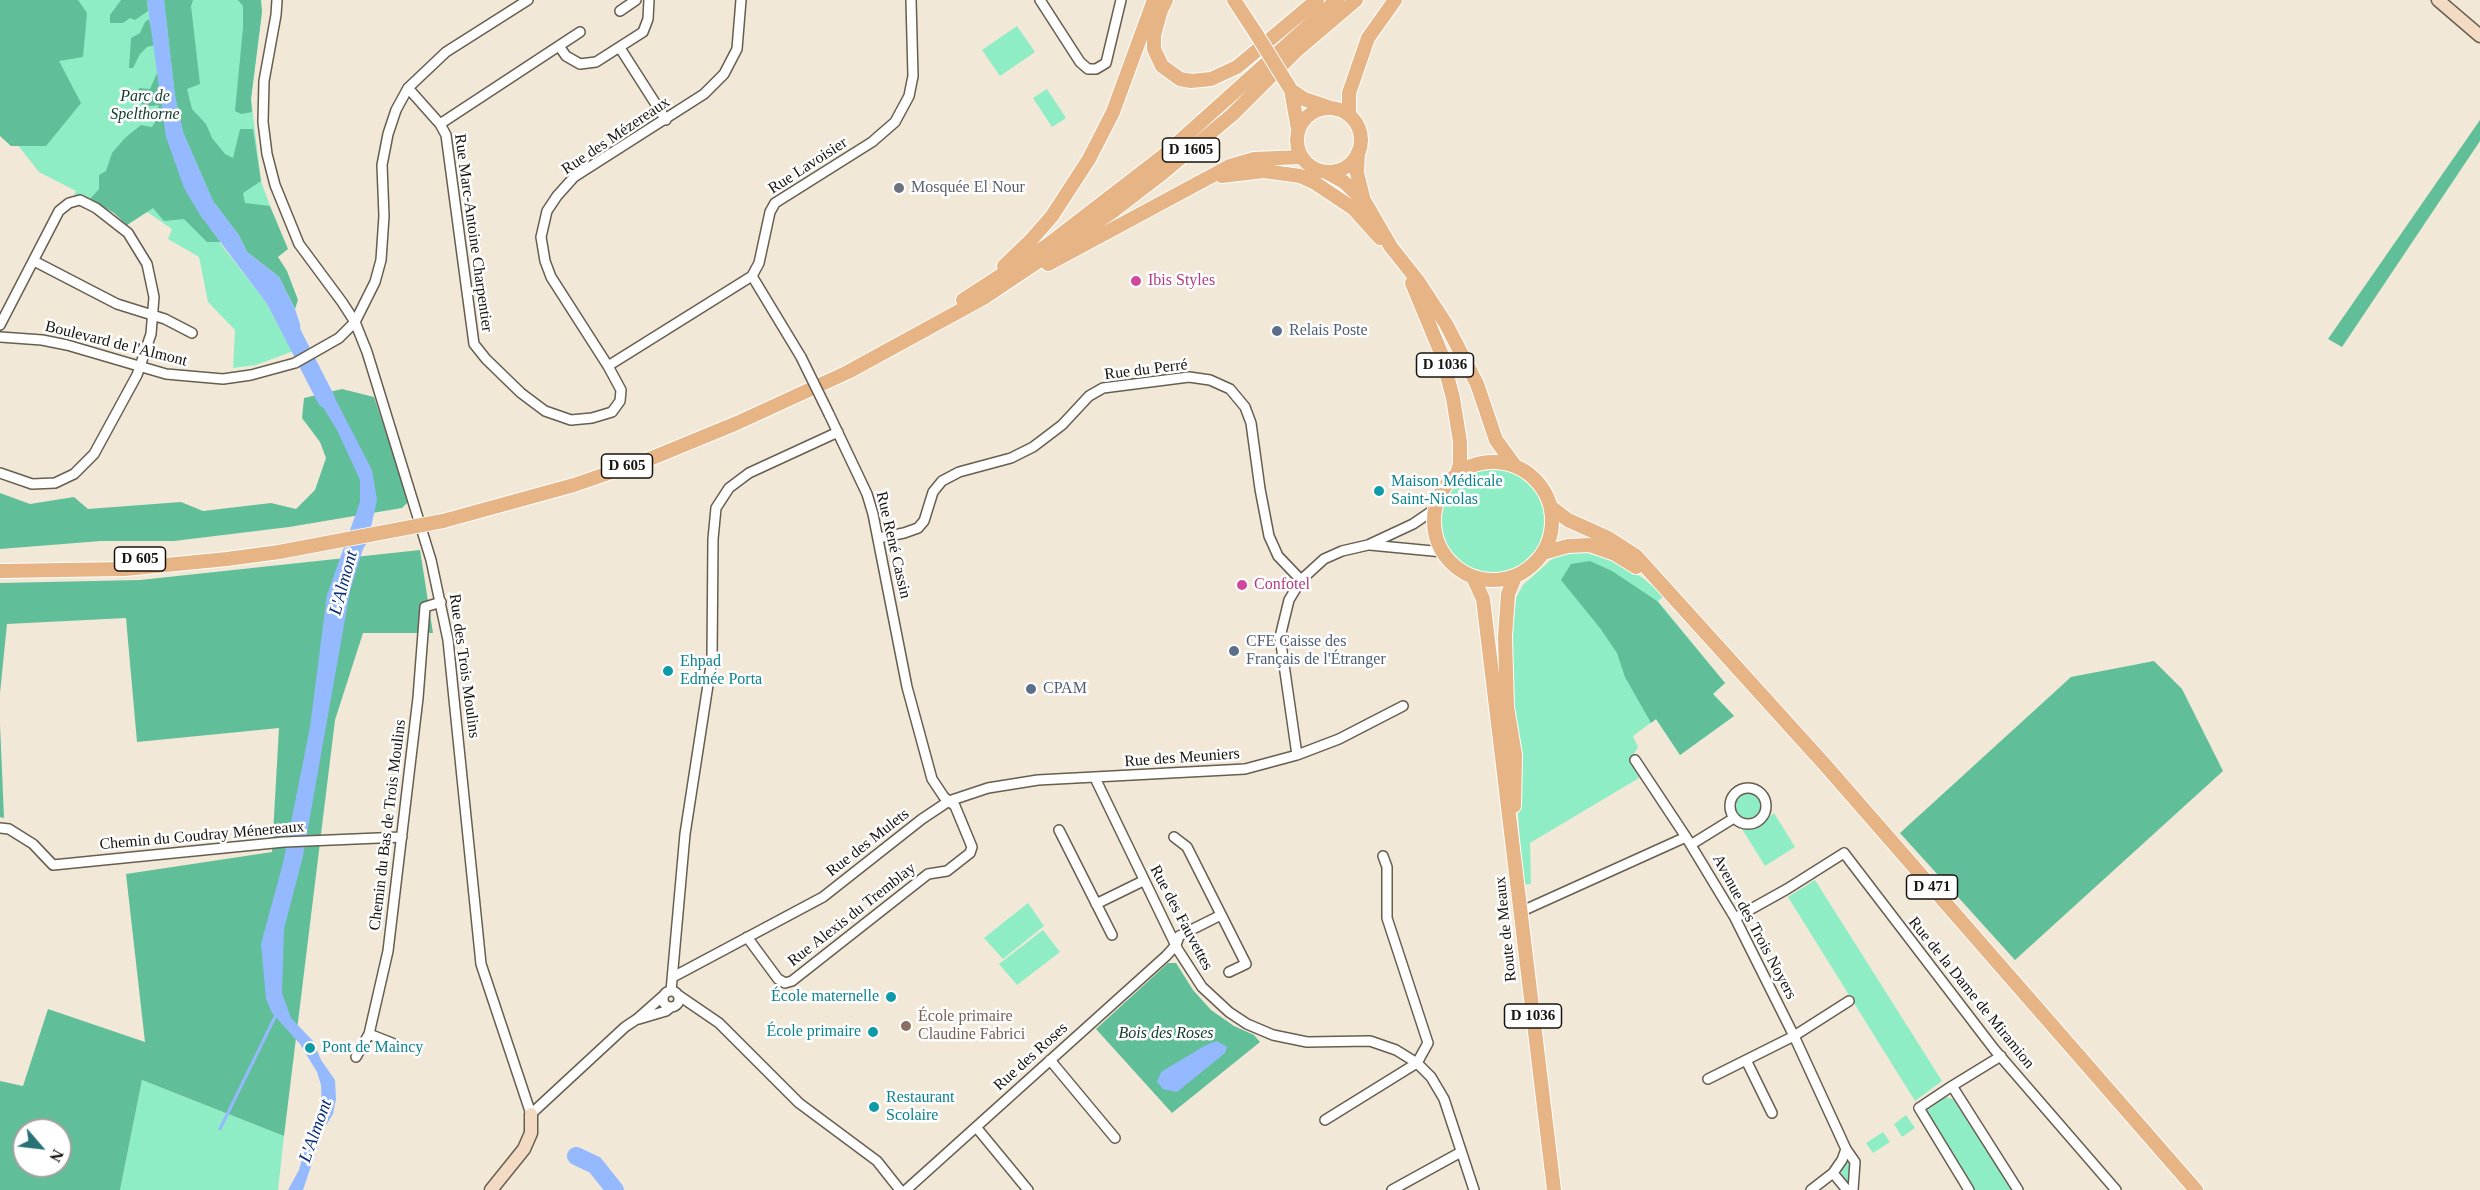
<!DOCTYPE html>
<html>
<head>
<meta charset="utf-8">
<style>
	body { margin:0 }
	#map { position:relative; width:2480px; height:1190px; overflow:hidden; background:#f2e8d7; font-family:"Times New Roman",serif }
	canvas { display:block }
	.north { position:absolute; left:12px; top:1118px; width:60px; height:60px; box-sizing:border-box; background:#fff; border:2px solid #a2a19f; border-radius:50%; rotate:118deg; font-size:16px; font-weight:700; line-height:24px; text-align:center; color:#17130e }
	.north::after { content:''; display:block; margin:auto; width:21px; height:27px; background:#277277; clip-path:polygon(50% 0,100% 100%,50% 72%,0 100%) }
</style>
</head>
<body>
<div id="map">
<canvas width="2480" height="1190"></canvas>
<div class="north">N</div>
</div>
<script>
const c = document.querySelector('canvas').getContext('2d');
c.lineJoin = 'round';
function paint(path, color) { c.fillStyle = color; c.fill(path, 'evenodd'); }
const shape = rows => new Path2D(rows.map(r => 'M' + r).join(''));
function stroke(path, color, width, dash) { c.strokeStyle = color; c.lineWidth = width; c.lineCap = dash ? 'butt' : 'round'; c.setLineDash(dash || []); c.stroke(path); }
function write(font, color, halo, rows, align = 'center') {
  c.font = font + ' "Times New Roman",serif'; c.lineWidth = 5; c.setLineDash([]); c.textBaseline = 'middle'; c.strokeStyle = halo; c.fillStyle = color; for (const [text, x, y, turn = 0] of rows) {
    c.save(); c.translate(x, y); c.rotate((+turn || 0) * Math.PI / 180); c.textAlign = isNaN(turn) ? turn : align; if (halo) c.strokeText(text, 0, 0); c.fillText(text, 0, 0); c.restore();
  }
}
paint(shape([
	[0,0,261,0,262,12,251,99,261,181,270,206,220,243,267,304,277,323,296,350,256,365,233,368,235,330,208,302,199,257,168,239,172,229,147,212,127,225,114,212,90,199,74,195,76,191,39,172,13,139],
	[1017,26,1035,52,1000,76,982,50],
	[1047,89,1066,118,1052,127,1033,98],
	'1441 521a53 53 0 1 1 106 0a53 53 0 1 1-106 0Z',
	[1569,551,1595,553,1619,562,1644,579,1664,596,1658,601,1725,683,1713,694,1734,716,1680,755,1656,719,1633,736,1638,747,1630,760,1639,778,1530,843,1531,884,1523,885,1518,814,1520,795,1513,705,1513,628,1516,598,1523,585,1552,559],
	'1735 806a14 14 0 1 1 28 0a14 14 0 1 1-28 0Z',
	[1774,813,1795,847,1765,866,1742,829,1757,827],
	[1815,880,1942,1081,1915,1101,1788,897],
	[1028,903,1044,926,1003,959,984,938],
	[1043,930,1060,952,1017,985,999,964],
	[142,1080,284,1136,278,1190,120,1190],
	[1945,1097,1953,1099,2012,1190,1974,1190,1926,1114,1926,1111],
	[1906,1115,1915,1128,1902,1137,1894,1124],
	[1883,1132,1890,1142,1873,1153,1866,1143],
	[1848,1158,1852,1164,1849,1185,1842,1175,1841,1170]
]), '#8fedc5');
paint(shape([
	[0,0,78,0,87,13,83,57,59,61,81,103,46,146,11,146,0,136],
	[121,0,147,0,148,11,135,20,130,18,123,23,110,23,110,15],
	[164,0,193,0,191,6,200,84,187,89,192,109,206,124,212,138,225,154,233,158,240,129,253,129,261,181,243,193,245,203,270,206,288,249,278,257,287,271,298,300,295,309,279,277,247,252,238,234,213,201,183,132,175,96],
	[238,0,261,0,262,12,251,99,252,112,241,114,235,111,243,28,243,6],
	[149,19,155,45,147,47,140,54,133,68,129,68,131,38,140,33,145,22],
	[157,73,162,98,210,228,220,242,207,242,184,219,164,221,153,208,127,225,114,213,90,199,99,189,99,175,106,171,112,153,125,138,141,125,152,127,160,114,158,105,144,107,136,97,139,88,150,89],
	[2480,120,2480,141,2342,347,2328,339],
	[342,389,374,397,409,501,402,508,289,527,174,541,101,541,0,549,0,493,30,504,74,497,88,509,181,502,203,511,271,503,296,509,315,490,326,458,320,442,302,418,304,398],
	[420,550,433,633,363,633,335,720,284,1136,142,1080,120,1190,0,1190,0,1081,23,1086,48,1009,145,1042,126,874,272,852,279,728,137,742,126,618,7,624,0,693,0,583,140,580],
	[24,1130,60,1130,60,1166,24,1166],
	[1590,561,1612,571,1657,601,1725,683,1713,694,1734,716,1680,755,1656,719,1651,723,1625,677,1617,653,1600,628,1561,580,1571,564],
	[2154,661,2182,689,2223,771,2015,960,1900,833,2071,677],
	[0,724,4,818,0,817],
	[1168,963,1176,963,1193,990,1211,1010,1234,1026,1254,1035,1260,1042,1172,1113,1096,1029]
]), '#60be98');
paint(shape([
	[147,0,164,0,175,96,183,132,213,201,238,234,247,252,279,277,295,309,300,324,301,337,291,341,277,323,267,304,200,215,184,188,166,137],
	[319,373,326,381,372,470,377,500,368,541,363,549,350,591,303,856,284,929,282,993,291,1018,313,1041,321,1060,335,1080,336,1099,333,1114,323,1130,303,1190,288,1190,299,1170,307,1142,322,1111,321,1085,317,1072,300,1044,272,1013,266,999,261,944,283,863,310,727,327,595,360,502,360,480,337,430,321,404,312,379],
	[1217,1041,1227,1047,1225,1053,1177,1092,1163,1089,1157,1082,1161,1072,1206,1045]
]), '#95b9fe');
stroke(shape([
	[220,1129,276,1015]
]), '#95b9fe', 3);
stroke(shape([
	[284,317,326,399],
	[576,1156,595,1165,615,1190]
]), '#95b9fe', 18);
const street = shape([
	[277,0,276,15,264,81,263,122,267,154,275,185,299,244,342,302,355,322,367,352,431,560,448,640,481,964,531,1114,625,1027,637,1019,663,996],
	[1040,0,1080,62,1088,69,1096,69,1106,63,1121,0],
	[620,11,636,0],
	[559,46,566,56,580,64,596,62,643,32,648,19,649,0],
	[620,48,666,120],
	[408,88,440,124,446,135,474,344,486,359,521,393,545,411,571,420,592,418,612,412,620,401,621,390,608,366,551,277,545,261,541,237,547,211,557,196,574,177,704,94,724,74,737,49,741,0],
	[440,124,580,32],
	[34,261,117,304,165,319,192,333],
	[752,276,801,357],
	[0,325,59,211,69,203,80,200,96,208,128,233,147,264,154,297,151,334,137,375,94,454,74,474,55,483,32,484,0,473],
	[0,337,42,340,67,345,166,374,223,379,251,375,295,363,339,338,355,322,375,282,381,260,384,216,382,165,388,134,396,110,408,88,446,52,528,0],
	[608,366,752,276,759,263,770,212,775,203,872,142,895,122,909,96,913,76,911,0],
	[878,538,904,533,918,528,924,521,933,492,942,481,959,472,1011,458,1033,447,1062,425,1089,396,1103,388,1189,377,1210,380,1230,389,1245,407,1251,423,1260,489,1269,536,1278,556,1301,580],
	[1370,545,1443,552],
	[1297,755,1280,637,1289,600,1301,580,1324,559,1342,551,1368,545,1413,524,1435,509],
	[1635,760,1686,837],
	[1095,778,1178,950,1202,987,1229,1012,1247,1024,1273,1035,1307,1042,1370,1041,1396,1050,1417,1063,1431,1077,1444,1099,1474,1190],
	'1730 806a18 18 0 1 1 36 0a18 18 0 1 1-36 0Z',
	[0,828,9,829,33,844,53,865,284,842,402,837],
	[1059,830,1112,935],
	[1174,837,1187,847,1246,964,1229,972],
	[1692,844,1734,818],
	[1383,856,1387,867,1387,918,1428,1043,1417,1063],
	[1096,904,1143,881],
	[1520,912,1686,837,1735,918,1794,1036,1846,1149,1855,1162,1853,1190],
	[1735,918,1787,889,1844,853,1994,1049,2116,1190],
	[747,937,778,979,785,983,792,981,928,874,947,871,970,853,972,847,955,806,944,797,932,779,907,687,873,514,867,494,829,414],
	[673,977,823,897,922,819,949,801,988,788,1038,780,1245,769,1297,755,1339,739,1403,706],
	[671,991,685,834,712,659,713,539,716,508,729,488,749,473,838,432],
	'663 999a8 8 0 1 1 16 0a8 8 0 1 1-16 0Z',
	[678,995,719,1023,799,1103,877,1161,900,1190],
	[639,1019,666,1011,671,1007],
	[369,1034,392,1043],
	[356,1057,369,1034,388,951,418,698,425,607,441,602],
	[1050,1060,1115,1138],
	[1746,1060,1772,1113],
	[1708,1079,1794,1036,1849,1001],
	[1952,1086,2001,1056],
	[1325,1120,1417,1063],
	[976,1127,1028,1190],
	[1833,1173,1847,1190],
	[906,1190,1166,956,1176,945,1179,936,1221,915],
	[1392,1190,1461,1152],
	[1811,1190,1833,1173,1842,1160,1846,1149],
	[1969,1190,1919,1108,1952,1086,2018,1190]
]);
const secondary = shape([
	[2438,0,2480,36],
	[491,1190,524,1149,531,1133,531,1114]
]);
const primary = shape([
	[1166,0,1161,10,1154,35,1154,49,1162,66,1180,79,1191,81,1211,79,1237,67,1317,0],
	[1234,0,1257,35],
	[1291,90,1304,99,1328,107],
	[1291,90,1298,129],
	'1297 140a32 32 0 1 1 64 0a32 32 0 1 1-64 0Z',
	[1349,114,1349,93,1368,38,1395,0],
	[1358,152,1357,173,1363,197],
	[1326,172,1344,182,1365,202,1391,247,1418,281,1446,324,1477,384,1496,440,1515,466],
	[1222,176,1264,171,1300,176,1315,183,1354,209,1380,238],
	[1048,264,1230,166,1254,159,1302,157],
	[1004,266,1031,240,1052,216,1089,159,1113,112,1154,0],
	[1412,283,1441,353,1453,398,1460,442,1460,463,1457,474],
	[963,300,1045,247,1163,156,1337,0],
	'1434 521a59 59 0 1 1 118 0a59 59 0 1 1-118 0Z',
	[1551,507,1568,520,1608,538,1636,556,1826,766,2196,1190],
	[443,521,574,485,652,458,737,423,848,372,985,297,1112,212,1164,172,1232,115,1296,51,1356,0],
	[1543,553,1568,546,1589,545,1615,554,1636,567],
	[0,571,125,569,227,559,279,552],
	[1473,577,1483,599,1554,1190],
	[1514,806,1515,755,1507,707,1505,637,1508,594,1515,577]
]);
stroke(street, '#675e50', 12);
stroke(secondary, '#675e50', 15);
stroke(primary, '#fff', 16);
stroke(street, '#fff', 9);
stroke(secondary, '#f3dac2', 12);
stroke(primary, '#e6b485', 14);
const streetBridge = shape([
	[801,357,829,414]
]);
const primaryBridge = shape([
	[1257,35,1291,90],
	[279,552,443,521]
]);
stroke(streetBridge, '#675e50', 12, []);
stroke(primaryBridge, '#fff', 16, []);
stroke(streetBridge, '#fff', 9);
stroke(primaryBridge, '#e6b485', 14);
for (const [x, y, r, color] of [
	[899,188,6,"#6b7280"],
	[1136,281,6,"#d1479c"],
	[1277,331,6,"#5c6f8a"],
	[1379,491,6,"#0f9aa8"],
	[1242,585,6,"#d1479c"],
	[1234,651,6,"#5c6f8a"],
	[668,671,6,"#0f9aa8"],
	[1031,689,6,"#5c6f8a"],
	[891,997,6,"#0f9aa8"],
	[906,1026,6,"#8d6e63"],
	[873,1032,6,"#0f9aa8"],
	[310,1048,6,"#0f9aa8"],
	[874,1107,6,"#0f9aa8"]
]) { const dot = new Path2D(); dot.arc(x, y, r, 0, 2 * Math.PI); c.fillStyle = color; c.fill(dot); stroke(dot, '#fff', 2); }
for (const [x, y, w] of [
	[1191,150,57],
	[1445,365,57],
	[627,466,51],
	[140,559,51],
	[1932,887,51],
	[1533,1016,57]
]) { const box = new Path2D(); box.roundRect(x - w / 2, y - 12, w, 24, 4.5); c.fillStyle = '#fff'; c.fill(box); stroke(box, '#17130e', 1.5); }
write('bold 15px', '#17130e', null, [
	["D 1605",1191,150],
	["D 1036",1445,365],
	["D 605",627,466],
	["D 605",140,559],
	["D 471",1932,887],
	["D 1036",1533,1016]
]);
write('italic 16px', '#113b2b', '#fff', [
	["Parc de",145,97],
	["Spelthorne",145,115],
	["Bois des Roses",1166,1034]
]);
write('16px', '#17130e', '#fff', [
	["Rue des Mézereaux",616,136,-34],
	["Rue Lavoisier",808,166,-33],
	["Rue Marc-Antoine Charpentier",473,233,82],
	["Boulevard de l'Almont",116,344,14],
	["Rue du Perré",1146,370,-7],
	["Rue René Cassin",893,545,77],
	["Rue des Trois Moulins",464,666,82],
	["Rue des Meuniers",1182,758,-4],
	["Chemin du Bas de Trois Moulins",388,825,-83],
	["Chemin du Coudray Ménereaux",202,836,-5],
	["Rue des Mulets",868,843,-38],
	["Rue Alexis du Tremblay",852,915,-38],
	["Rue des Fauvettes",1181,918,62],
	["Avenue des Trois Noyers",1754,927,62],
	["Route de Meaux",1506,929,-96],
	["Rue de la Dame de Miramion",1971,993,51],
	["Rue des Roses",1031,1057,-42]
]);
write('16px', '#5b616d', '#fff', [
	["Mosquée El Nour",911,188]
], 'left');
write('16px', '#b23c85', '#fff', [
	["Ibis Styles",1148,281],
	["Confotel",1254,585]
], 'left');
write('16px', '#4e5e75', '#fff', [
	["Relais Poste",1289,331],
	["CFE Caisse des",1246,642],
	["Français de l'Étranger",1246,660],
	["CPAM",1043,689]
], 'left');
write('16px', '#0d838f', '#fff', [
	["Maison Médicale",1391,482],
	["Saint-Nicolas",1391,500],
	["Ehpad",680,662],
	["Edmée Porta",680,680],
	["École maternelle",879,997,"right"],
	["École primaire",861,1032,"right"],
	["Pont de Maincy",322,1048],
	["Restaurant",886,1098],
	["Scolaire",886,1116]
], 'left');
write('16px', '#785e54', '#fff', [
	["École primaire",918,1017],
	["Claudine Fabrici",918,1035]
], 'left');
write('italic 18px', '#0b2e7a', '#fff', [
	["L'Almont",344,583,-75],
	["L'Almont",316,1131,-70]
]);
</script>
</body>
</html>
